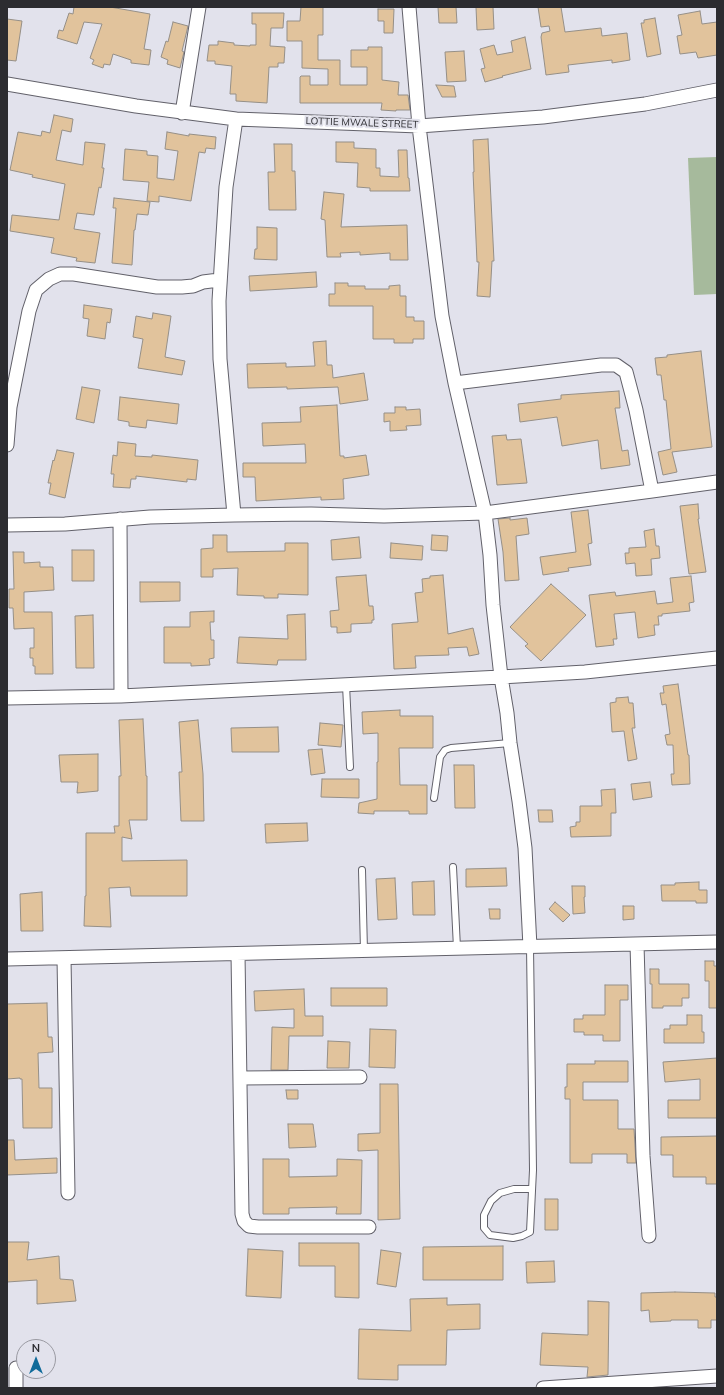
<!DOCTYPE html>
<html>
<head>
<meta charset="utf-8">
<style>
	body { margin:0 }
	#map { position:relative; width:724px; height:1395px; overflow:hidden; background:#e2e2ec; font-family:Mulish,sans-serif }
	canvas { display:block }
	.frame { position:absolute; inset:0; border:8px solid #2c2c30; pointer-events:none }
	.north { position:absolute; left:16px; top:1339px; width:40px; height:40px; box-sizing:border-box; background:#e2e2ec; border:1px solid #9999a1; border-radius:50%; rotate:0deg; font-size:11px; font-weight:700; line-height:16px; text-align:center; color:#2c2c30 }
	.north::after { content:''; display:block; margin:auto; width:14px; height:18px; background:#106b9a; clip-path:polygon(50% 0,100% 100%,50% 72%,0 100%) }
</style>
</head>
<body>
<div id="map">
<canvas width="724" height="1395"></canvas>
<div class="frame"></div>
<div class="north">N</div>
</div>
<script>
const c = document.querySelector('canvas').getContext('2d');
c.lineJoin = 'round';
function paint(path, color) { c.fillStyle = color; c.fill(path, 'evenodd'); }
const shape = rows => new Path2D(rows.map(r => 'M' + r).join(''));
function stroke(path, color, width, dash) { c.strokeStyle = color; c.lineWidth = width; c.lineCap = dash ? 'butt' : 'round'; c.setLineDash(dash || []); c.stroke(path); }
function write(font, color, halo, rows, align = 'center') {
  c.font = font + ' Mulish,sans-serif'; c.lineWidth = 4; c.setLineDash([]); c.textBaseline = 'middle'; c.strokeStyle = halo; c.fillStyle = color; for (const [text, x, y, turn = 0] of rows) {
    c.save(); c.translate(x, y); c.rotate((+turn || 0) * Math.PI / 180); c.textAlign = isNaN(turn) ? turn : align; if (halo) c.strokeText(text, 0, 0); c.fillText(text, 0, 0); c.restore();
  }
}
paint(shape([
	[717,157,717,294,694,295,688,158]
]), '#a6ba9c');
const building = shape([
	[74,7,110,7,150,14,144,49,151,50,149,65,131,63,131,60,113,54,110,65,104,64,103,68,92,64,94,60,90,58,102,24,84,22,77,44,57,38,59,30,63,31,69,13,73,14,74,7],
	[301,7,323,7,323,35,318,35,318,60,340,60,340,85,367,85,367,67,351,67,351,50,368,50,368,47,382,47,382,80,399,82,398,95,408,95,410,110,396,110,396,111,381,110,382,103,300,103,300,77,301,76,310,76,310,85,328,85,328,69,302,68,302,41,287,41,287,21,300,21,301,7],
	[438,7,456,7,457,23,439,23,438,7],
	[476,7,493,7,494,29,477,30,476,7],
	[538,7,561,7,565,32,601,28,602,36,627,33,630,60,612,63,612,60,568,65,569,72,546,75,541,37,542,33,550,31,549,26,541,27,538,7],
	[378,9,394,9,393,33,384,33,384,21,378,21,378,9],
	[700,11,702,24,717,22,717,55,698,58,696,52,680,54,677,36,682,35,678,15,700,11],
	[252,13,284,13,283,28,271,28,270,46,285,47,284,63,278,63,278,67,269,67,267,103,236,101,236,94,230,94,232,66,215,64,215,61,207,61,209,45,218,45,218,41,234,43,234,45,250,46,250,45,256,45,256,24,252,24,252,13],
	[655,18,661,54,647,57,641,23,644,23,644,20,655,18],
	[7,19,22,21,16,61,7,60,7,19],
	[173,22,188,26,182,51,184,52,180,68,167,64,168,60,161,57,166,41,168,42,173,22],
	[525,37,531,69,502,76,503,77,485,82,481,69,485,68,480,49,494,45,497,55,513,52,511,41,525,37],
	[464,51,466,81,447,82,445,52,464,51],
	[436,85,454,86,456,97,442,97,436,85],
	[54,115,73,119,71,132,62,130,56,160,83,165,85,142,105,144,102,168,104,168,101,188,99,187,94,215,77,213,74,229,100,233,95,263,76,261,77,258,51,253,54,238,10,231,12,215,59,220,65,184,32,177,33,175,10,170,18,132,41,136,42,131,50,133,54,115],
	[167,132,189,136,189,134,216,137,215,149,206,148,205,153,199,152,191,201,159,196,159,202,147,201,149,182,123,180,125,149,147,151,147,155,158,156,157,178,174,180,178,151,165,149,167,132],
	[488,139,494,261,492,261,490,297,477,296,479,262,477,262,473,172,474,172,473,140,488,139],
	[336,142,354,142,354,148,376,149,376,168,380,168,380,176,399,177,398,150,407,150,408,178,409,178,410,191,370,191,370,188,357,187,358,163,336,162,336,142],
	[274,144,292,144,292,171,295,171,296,210,269,210,268,172,275,172,274,144],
	[324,192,344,194,341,227,407,225,408,260,390,260,390,253,360,255,360,252,340,253,341,257,327,257,325,220,321,219,324,192],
	[114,198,150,202,148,215,137,214,135,230,134,230,132,265,112,263,116,208,113,208,114,198],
	[257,227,277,228,277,260,254,259,255,249,257,249,257,227],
	[316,272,317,287,250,291,249,276,316,272],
	[335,283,348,283,348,286,365,286,365,289,389,289,389,286,400,285,400,296,406,296,406,317,414,317,414,321,424,321,424,339,413,339,413,343,394,343,394,339,373,339,373,306,329,306,329,294,335,294,335,283],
	[84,305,112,309,110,323,107,322,105,339,87,336,89,319,83,318,84,305],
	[153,313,171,316,165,357,185,361,182,375,138,368,143,339,133,337,136,316,152,319,153,313],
	[326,341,327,365,332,365,333,378,364,373,368,400,340,404,338,387,287,389,287,387,248,388,247,364,286,363,286,367,315,366,313,342,326,341],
	[701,351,712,447,672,452,677,472,663,475,658,452,671,449,666,400,664,400,661,375,657,375,655,358,667,357,667,355,701,351],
	[82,387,100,390,94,423,76,419,82,387],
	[619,391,620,408,615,408,622,451,628,450,630,465,601,469,598,440,562,446,557,417,520,422,518,404,561,399,561,395,619,391],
	[120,397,179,404,177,424,147,420,146,428,129,426,129,422,118,420,120,397],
	[337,405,340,456,344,456,344,458,366,455,369,475,343,479,344,499,321,500,321,497,256,501,255,477,243,477,243,463,306,463,305,444,263,446,262,423,301,422,300,407,337,405],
	[395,407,406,407,406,410,420,409,421,425,406,426,407,430,390,431,390,421,384,422,384,413,395,413,395,407],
	[506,435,507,440,521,439,527,483,497,485,492,436,506,435],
	[118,442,136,444,135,456,152,457,152,455,198,460,196,480,187,479,187,482,136,476,136,479,131,479,130,488,113,487,114,474,111,474,113,455,117,456,118,442],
	[57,450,74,453,65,498,49,494,51,483,48,483,53,460,54,461,57,450],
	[698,504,699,519,698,519,706,572,689,574,680,506,698,504],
	[588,510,592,543,588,544,591,565,568,568,569,571,543,575,540,557,576,552,571,512,588,510],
	[510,518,510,520,527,518,529,534,516,536,519,580,505,581,503,552,498,519,510,518],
	[654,529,656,546,659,546,660,558,651,559,652,575,636,576,635,563,626,564,625,553,629,553,629,548,646,547,644,531,654,529],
	[213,535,227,535,227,552,285,551,285,543,308,543,308,595,278,594,278,598,264,598,264,596,237,595,238,568,213,569,213,577,201,577,201,549,213,548,213,535],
	[432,535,448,536,447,551,431,550,432,535],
	[359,537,361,558,332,560,331,540,359,537],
	[391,543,423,546,422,560,390,558,391,543],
	[72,550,94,550,94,581,72,581,72,550],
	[13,552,24,552,24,563,40,562,40,567,53,567,54,590,24,592,24,612,52,612,53,674,35,674,35,666,33,666,33,658,30,658,30,648,34,648,34,628,14,629,13,608,9,608,9,589,14,589,13,552],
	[366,575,369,606,373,606,374,620,372,620,372,623,351,624,351,632,337,633,337,627,331,627,330,611,339,610,336,577,366,575],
	[443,575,448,634,473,628,479,654,469,656,467,647,448,648,449,655,415,656,416,668,394,669,392,624,418,622,415,593,423,592,422,579,430,578,430,576,443,575],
	[691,576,694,602,689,603,690,611,662,614,662,616,658,616,659,625,654,625,655,635,638,638,635,612,614,614,617,639,613,639,614,645,596,647,589,595,615,592,616,596,655,591,657,604,673,602,670,578,691,576],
	[140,582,180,582,180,601,140,602,140,582],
	[551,584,586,615,541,661,525,646,528,644,510,627,551,584],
	[214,611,214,622,210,622,211,640,214,640,214,658,209,659,210,665,191,666,191,663,164,663,164,627,190,627,190,612,214,611],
	[305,614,306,660,278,660,277,665,237,663,239,637,288,639,287,615,305,614],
	[93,615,94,668,76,668,75,616,93,615],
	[678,684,688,755,689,755,690,784,672,785,671,774,674,774,673,745,667,745,665,735,670,734,666,704,662,705,660,693,664,693,663,686,678,684],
	[628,697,629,703,633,703,635,728,632,728,637,759,628,761,624,731,612,732,610,703,616,702,616,698,628,697],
	[400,710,400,716,433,716,433,748,399,748,400,785,427,785,427,814,409,814,409,811,374,811,374,814,358,813,359,803,377,799,377,762,378,762,378,733,363,734,362,712,400,710],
	[143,719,146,776,147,776,147,820,129,820,132,839,122,837,122,861,187,860,187,896,131,896,130,887,109,888,111,927,84,926,85,896,86,896,86,833,115,833,114,826,119,826,119,776,121,776,119,720,143,719],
	[198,720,203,774,204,821,181,821,179,772,182,772,179,722,198,720],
	[320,723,343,725,341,747,318,745,320,723],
	[278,727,279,752,232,752,231,728,278,727],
	[322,749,325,773,311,775,308,750,322,749],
	[98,754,98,791,77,793,78,782,61,782,59,755,98,754],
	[454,765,474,765,475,808,455,808,454,765],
	[322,779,359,779,359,798,321,797,322,779],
	[650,782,652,797,633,800,631,784,650,782],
	[615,789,616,813,611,813,611,836,571,837,570,827,576,826,576,822,580,822,580,806,602,806,601,790,615,789],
	[538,810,552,810,553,822,539,822,538,810],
	[307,823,308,841,266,843,265,824,307,823],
	[506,868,507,886,466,887,466,869,506,868],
	[395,878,397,919,378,920,376,879,395,878],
	[434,881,435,915,413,915,412,882,434,881],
	[699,882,699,890,707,890,707,903,696,903,696,901,662,901,661,885,675,885,675,883,699,882],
	[572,886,585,886,585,897,584,897,585,913,573,914,572,886],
	[42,892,43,931,21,931,20,894,42,892],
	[555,902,570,915,563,922,549,909,555,902],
	[623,906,634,906,634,919,623,920,623,906],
	[489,909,500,909,500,919,490,919,489,909],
	[705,961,714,961,714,966,717,966,717,1008,709,1008,709,981,705,981,705,961],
	[650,969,659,969,659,984,689,984,689,998,682,998,682,1006,663,1006,663,1008,652,1008,652,984,650,984,650,969],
	[605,985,628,985,628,1000,620,1000,620,1041,603,1041,603,1035,584,1035,584,1032,574,1032,574,1019,583,1019,583,1015,605,1015,605,985],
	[331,988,387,988,387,1006,331,1006,331,988],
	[304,989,305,1016,323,1016,323,1036,289,1036,288,1070,271,1070,272,1027,294,1028,294,1009,255,1011,254,991,304,989],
	[47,1003,48,1037,52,1037,53,1052,38,1053,39,1088,52,1088,52,1128,23,1128,22,1079,20,1079,20,1078,7,1079,7,1004,47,1003],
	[687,1015,702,1015,702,1032,704,1032,704,1043,664,1043,664,1029,670,1029,670,1025,687,1025,687,1015],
	[370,1029,396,1030,395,1068,369,1067,370,1029],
	[328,1041,350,1042,349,1068,327,1068,328,1041],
	[717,1058,717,1118,668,1118,668,1100,700,1100,700,1079,665,1082,663,1062,717,1058],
	[595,1061,628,1061,628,1082,583,1082,583,1100,618,1100,618,1129,634,1129,636,1163,627,1163,627,1154,592,1154,592,1163,570,1163,570,1099,565,1099,565,1087,567,1087,567,1064,595,1064,595,1061],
	[380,1084,398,1084,400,1219,378,1220,378,1150,358,1151,358,1134,380,1133,380,1084],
	[286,1090,298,1090,298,1099,287,1099,286,1090],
	[288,1124,313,1124,316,1147,289,1148,288,1124],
	[717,1136,717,1184,706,1184,706,1177,673,1177,673,1155,661,1155,661,1137,717,1136],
	[7,1140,14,1140,15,1160,57,1158,57,1173,7,1175,7,1140],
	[263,1159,289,1159,289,1177,337,1176,337,1159,362,1160,361,1214,336,1214,337,1207,289,1208,289,1214,263,1214,263,1159],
	[545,1199,558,1199,558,1230,545,1230,545,1199],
	[7,1242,29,1242,27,1260,59,1256,60,1279,73,1280,76,1301,37,1304,37,1280,7,1282,7,1242],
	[299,1243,359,1243,359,1298,335,1297,335,1266,299,1266,299,1243],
	[503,1246,503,1280,423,1280,423,1247,503,1246],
	[248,1249,283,1251,281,1298,246,1296,248,1249],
	[381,1250,401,1253,396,1287,377,1284,381,1250],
	[554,1261,555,1282,527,1283,526,1262,554,1261],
	[675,1292,715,1293,715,1297,717,1297,717,1320,711,1320,711,1328,698,1328,698,1320,671,1320,671,1321,650,1322,649,1310,641,1311,641,1293,675,1292],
	[447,1298,447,1305,480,1304,480,1329,447,1330,446,1365,398,1365,398,1380,358,1379,359,1329,411,1331,410,1299,447,1298],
	[588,1301,609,1302,608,1375,587,1377,588,1367,540,1365,542,1333,588,1335,588,1301]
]);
paint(building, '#e1c39c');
stroke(building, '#958f87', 1);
const lane = shape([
	[346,685,350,767],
	[434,798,440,757,445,750,451,748,510,743],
	[453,867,457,948],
	[362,870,364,951],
	[530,947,533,1170,530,1232,522,1236,513,1238,490,1235,484,1228,484,1215,491,1201,500,1193,514,1189,532,1189]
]);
const street = shape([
	[409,7,419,126,442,316,455,383,485,513,490,555,493,605,501,677,507,713,510,743,519,801,525,848,530,947],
	[7,84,136,106,236,119,419,126,543,117,645,104,717,90],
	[182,113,199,7],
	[455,383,601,365,616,365,626,372,636,410,652,491],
	[7,445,10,407,29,311,36,290,49,279,60,274,74,274,157,287,182,287,193,286,203,282,219,280],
	[234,515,220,359,219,301,226,187,236,119],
	[120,519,121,696],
	[7,525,65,524,150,517,234,515,311,514,384,516,485,513,652,491,717,482],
	[7,698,121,696,501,677,585,672,717,658],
	[637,944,643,1156,649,1236],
	[238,954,242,1214,244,1221,249,1226,258,1227,369,1227],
	[64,958,68,1193],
	[7,959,717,942],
	[241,1078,360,1077],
	[16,1368,16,1388],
	[543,1388,717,1376]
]);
stroke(lane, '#62616a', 8);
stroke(street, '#62616a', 15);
stroke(lane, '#fff', 6);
stroke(street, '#fff', 13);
write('10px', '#2c2c30', '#e2e2ec', [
	["LOTTIE MWALE STREET",362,123,2]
]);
</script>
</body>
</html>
